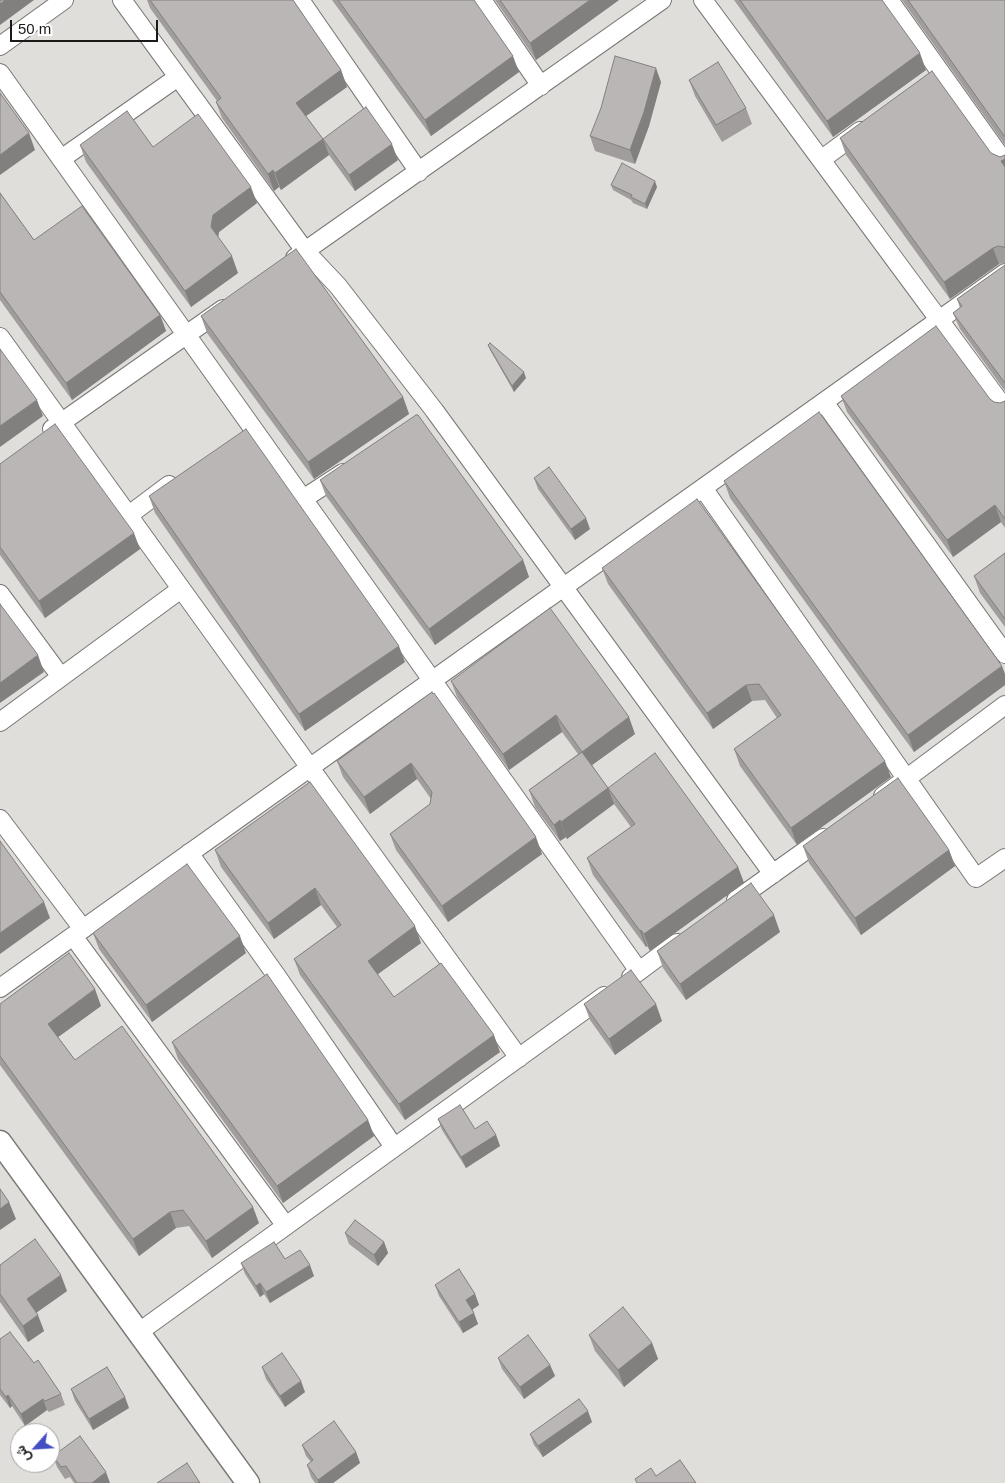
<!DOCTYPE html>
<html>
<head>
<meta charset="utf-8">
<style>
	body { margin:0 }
	#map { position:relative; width:1005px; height:1483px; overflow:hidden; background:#e0dedb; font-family:Arial,Vazirmatn,sans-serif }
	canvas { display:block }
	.north { position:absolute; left:10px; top:1423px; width:50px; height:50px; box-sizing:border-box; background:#fff; border:1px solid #a4a3a3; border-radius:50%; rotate:244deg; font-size:14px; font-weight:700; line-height:20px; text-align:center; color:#1b1a19 }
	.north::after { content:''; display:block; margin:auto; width:18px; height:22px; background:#444ec3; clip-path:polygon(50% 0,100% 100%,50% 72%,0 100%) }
	.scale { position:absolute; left:10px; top:20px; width:148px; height:22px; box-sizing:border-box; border:2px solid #1b1a19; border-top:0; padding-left:6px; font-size:15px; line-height:18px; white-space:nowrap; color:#1b1a19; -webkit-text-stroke:4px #fff; paint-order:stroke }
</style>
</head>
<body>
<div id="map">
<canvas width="1005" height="1483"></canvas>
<div class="north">ش</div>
<div class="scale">50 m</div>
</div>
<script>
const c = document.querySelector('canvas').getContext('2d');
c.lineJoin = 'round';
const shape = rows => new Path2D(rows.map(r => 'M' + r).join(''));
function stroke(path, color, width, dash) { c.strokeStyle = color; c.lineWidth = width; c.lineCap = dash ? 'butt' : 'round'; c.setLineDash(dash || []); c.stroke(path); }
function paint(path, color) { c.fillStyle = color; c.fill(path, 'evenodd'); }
const minor = shape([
	[122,0,305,251,338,286,434,410,773,874],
	[300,0,419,172],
	[482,0,541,86],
	[703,0,1005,409],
	[889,0,1005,163],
	[0,46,64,0],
	[0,73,639,971],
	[61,159,178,77],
	[822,159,860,131],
	[295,258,662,0],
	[0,337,519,1058],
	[824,402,1005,654],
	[52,429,223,309],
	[703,488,976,878,1005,858],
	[303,499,343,473],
	[129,515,169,485],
	[0,594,61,677],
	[0,722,181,589],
	[883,796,1005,705],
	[0,819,83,929],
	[189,853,276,975,394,1147],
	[736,900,823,838],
	[73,936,286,1226],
	[631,977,677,943],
	[0,988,1005,273],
	[139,1332,604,996]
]);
const tertiary = shape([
	[0,1142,248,1483]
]);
stroke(minor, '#7a7775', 20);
stroke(tertiary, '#7a7775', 25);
stroke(minor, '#fff', 18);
stroke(tertiary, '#fff', 22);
paint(shape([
	[147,0,293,0,341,70,347,87,306,116,323,139,398,160,355,191,329,155,281,190,279,187,274,191,222,118,216,102,217,101,150,8],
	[332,0,474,0,519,72,431,136],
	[495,0,619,0,536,60],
	[734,0,882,0,926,70,833,137],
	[902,0,1005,0,1005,145],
	[689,80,746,108,752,124,722,142,695,96],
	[661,82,649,126,635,164,595,151,590,136],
	[840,138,991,153,1000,157,1005,155,1005,263,999,264,950,299,846,155],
	[80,145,153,147,257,203,219,232,218,237,238,273,191,307,86,162],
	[611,185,657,187,647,209,633,203,631,200,613,190],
	[0,193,34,240,160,315,166,331,72,400,0,300],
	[1005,265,1005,391,960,329,953,313,960,308,957,299],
	[201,316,403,397,409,414,314,479,207,333],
	[488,345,526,378,514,392,490,350],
	[841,396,990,399,994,402,1000,403,1005,401,1005,528,1001,522,953,557,847,412],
	[0,464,140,549,45,618,0,555],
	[534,478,590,529,575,540,538,489],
	[320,480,523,560,529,577,435,645,326,496],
	[724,481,1005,674,1005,685,914,752,730,498],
	[149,496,405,662,305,731,155,513],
	[1005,553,1005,627,980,593,974,576],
	[602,568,891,777,797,845,740,766,734,749,777,718,765,700,752,701,713,729,608,584],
	[451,681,635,734,592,765,608,788,738,867,744,883,650,951,647,946,646,947,593,875,587,858,631,827,614,804,567,839,566,837,560,841,535,807,529,790,578,754,562,732,509,770,457,697],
	[432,692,542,854,448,922,396,850,390,834,430,804,431,799,417,779,370,814,343,777,337,761],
	[310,782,421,943,377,974,394,997,500,1052,405,1120,300,975,294,959,337,927,321,905,274,939,221,867,215,850],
	[803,846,949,850,955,866,861,935,809,863],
	[780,932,686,1000,663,968,657,951],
	[93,933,246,953,152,1022,99,949],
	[0,1004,101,1006,58,1037,75,1060,259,1223,212,1258,189,1226,176,1228,139,1256,0,1065],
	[584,1004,662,1021,615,1055,590,1020],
	[172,1042,368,1120,374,1136,283,1203,178,1059],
	[438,1119,475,1129,496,1135,500,1146,466,1168,442,1130],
	[345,1233,384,1242,388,1253,378,1266,349,1244],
	[285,1259,314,1276,270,1303,264,1294,260,1297,245,1274,241,1263],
	[0,1265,67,1291,36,1313,44,1331,28,1342,0,1302],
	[435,1285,475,1294,479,1305,472,1310,478,1324,463,1333,439,1296],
	[589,1335,652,1343,658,1359,624,1387,595,1351],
	[0,1339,61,1394,65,1405,49,1412,47,1410,25,1426,12,1406,10,1408,0,1395],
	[498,1358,550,1365,555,1376,524,1399,502,1369],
	[262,1367,305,1392,285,1407,266,1379],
	[71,1389,129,1408,93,1430,75,1401],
	[592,1422,543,1457,534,1445,530,1434],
	[302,1445,356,1452,360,1463,333,1483,315,1483,311,1477,307,1465,311,1462,306,1456],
	[53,1456,110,1483,74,1483,70,1477,65,1479,57,1467]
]), '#a09d9c');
paint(shape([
	[5,0,34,0,0,25,0,4],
	[590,0,619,0,536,60,530,43],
	[920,53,926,70,833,137,827,121],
	[513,56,519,72,431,136,425,120],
	[656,68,661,82,649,126,635,164,630,150],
	[341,70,347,87,302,119,296,103],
	[29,133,35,150,0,175,0,155],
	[323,139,329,155,281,190,275,173],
	[392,144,398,160,355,191,349,175],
	[1005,159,1005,172,1001,161],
	[273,170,279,187,274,191,268,174],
	[655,181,657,187,647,209,645,204],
	[251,187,257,203,219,232,217,244,211,227,213,215],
	[993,248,999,264,950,299,944,282],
	[232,256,238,273,191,307,185,291],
	[160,315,166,331,72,400,66,383],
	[524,372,526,378,514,392,512,386],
	[403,397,409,414,314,479,308,462],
	[37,400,43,416,0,447,0,426],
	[995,505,1001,522,953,557,947,540],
	[586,518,590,529,575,540,571,529],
	[134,533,140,549,45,618,39,601],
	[523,560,529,577,435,645,429,629],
	[399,646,405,662,305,731,299,714],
	[38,655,44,672,0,703,0,683],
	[1002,666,1005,674,1005,685,914,752,908,735],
	[746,685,752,701,713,729,707,713],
	[556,715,562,732,509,770,503,754],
	[629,717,635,734,588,768,582,752],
	[885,761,891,777,797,845,791,828],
	[411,763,417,779,370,814,364,797],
	[608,788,614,804,567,839,561,822],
	[560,820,566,837,560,841,554,825],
	[536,837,542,854,448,922,442,906],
	[949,850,955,866,861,935,855,918],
	[738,867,744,883,650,951,644,934],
	[315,888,321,905,274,939,268,923],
	[44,902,50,918,0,954,0,933],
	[774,915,780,932,686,1000,680,984],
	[415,926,421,943,374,977,368,961],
	[641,930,647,946,646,947,640,931],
	[240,936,246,953,152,1022,146,1005],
	[95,989,101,1006,54,1040,48,1024],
	[656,1004,662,1021,615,1055,609,1039],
	[494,1035,500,1052,405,1120,399,1104],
	[368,1120,374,1136,283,1203,277,1186],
	[496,1135,500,1146,466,1168,461,1157],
	[9,1202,16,1219,0,1230,0,1209],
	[253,1207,259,1223,212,1258,206,1241],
	[170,1212,176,1228,139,1256,133,1239],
	[384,1242,388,1253,378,1266,374,1255],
	[310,1265,314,1276,270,1303,266,1292],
	[61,1275,67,1291,33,1315,27,1299],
	[260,1283,264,1294,260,1297,256,1286],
	[475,1294,479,1305,470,1311,466,1300],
	[474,1313,478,1324,463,1333,459,1322],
	[38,1315,44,1331,28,1342,23,1326],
	[652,1343,658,1359,624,1387,618,1370],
	[550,1365,555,1376,524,1399,520,1387],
	[301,1381,305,1392,285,1407,280,1396],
	[8,1395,12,1406,10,1408,6,1397],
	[125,1397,129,1408,93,1430,89,1419],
	[43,1399,47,1410,25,1426,21,1414],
	[588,1411,592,1422,543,1457,538,1446],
	[356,1452,360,1463,333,1483,318,1483,318,1480],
	[106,1472,110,1483,92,1483]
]), '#827f7f');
const building = shape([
	[0,0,5,0,0,4,0,0],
	[150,0,293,0,341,70,296,103,323,139,275,173,273,170,268,174,216,102,221,98,150,0],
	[338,0,474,0,513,56,425,120,338,0],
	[500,0,590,0,530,43,500,0],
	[740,0,882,0,920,53,827,121,740,0],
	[908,0,1005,0,1005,137,908,0],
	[615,56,656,68,644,112,630,150,590,136,601,108,615,56],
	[718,62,746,108,716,125,689,80,718,62],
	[932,71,991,153,1000,157,1005,155,1005,159,1001,161,1005,167,1005,248,1004,247,998,246,993,248,944,282,840,138,932,71],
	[0,93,29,133,0,155,0,93],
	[366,107,392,144,349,175,323,139,366,107],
	[127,111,153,147,198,114,251,187,213,215,211,227,232,256,185,291,80,145,127,111],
	[622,163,655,181,645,204,631,197,632,195,611,185,622,163],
	[0,193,34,240,82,206,160,315,66,383,0,292,0,193],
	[296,249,403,397,308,462,201,316,296,249],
	[1005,265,1005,383,953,313,962,306,957,299,1005,265],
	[936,326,990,399,994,402,1000,403,1005,401,1005,519,995,505,947,540,841,396,936,326],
	[490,343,524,372,512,386,488,345,490,343],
	[0,349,37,400,0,426,0,349],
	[819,412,1002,666,908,735,724,481,819,412],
	[416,415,418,415,523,560,429,629,320,480,416,415],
	[55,424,134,533,39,601,0,547,0,464,55,424],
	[246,429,399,646,299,714,149,496,246,429],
	[549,467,586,518,571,529,534,478,549,467],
	[697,499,885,761,791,828,734,749,781,715,759,684,746,685,707,713,602,568,697,499],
	[1005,553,1005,619,974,576,1005,553],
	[0,604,38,655,0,683,0,604],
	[550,608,629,717,582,752,556,715,503,754,451,681,550,608],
	[432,692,433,694,434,693,536,837,442,906,390,834,430,804,432,792,411,763,364,797,337,761,432,692],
	[582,752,608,788,561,822,560,820,554,825,529,790,582,752],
	[655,753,738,867,644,934,641,930,640,931,587,858,635,824,608,788,655,753],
	[898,778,949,850,855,918,803,846,898,778],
	[310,782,415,926,368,961,394,997,441,963,494,1035,399,1104,294,959,341,925,315,888,268,923,215,850,310,782],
	[0,841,44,902,0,933,0,841],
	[187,864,240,936,146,1005,93,933,187,864],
	[751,883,774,915,680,984,657,951,751,883],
	[69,953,95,989,48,1024,75,1060,122,1026,253,1207,206,1241,183,1210,170,1212,133,1239,0,1056,0,1004,69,953],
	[631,970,656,1004,609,1039,584,1004,631,970],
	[267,974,368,1120,277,1186,172,1042,267,974],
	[460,1105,475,1129,487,1121,496,1135,461,1157,438,1119,460,1105],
	[0,1189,9,1202,0,1209,0,1189],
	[355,1220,384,1242,374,1255,345,1233,355,1220],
	[35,1239,61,1275,27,1299,38,1315,23,1326,0,1294,0,1265,35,1239],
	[274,1242,285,1259,300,1250,310,1265,266,1292,260,1283,256,1286,241,1263,274,1242],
	[459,1269,475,1294,466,1300,474,1313,459,1322,435,1285,459,1269],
	[623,1307,652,1343,618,1370,589,1335,623,1307],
	[10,1332,34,1363,38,1360,61,1394,45,1401,43,1399,21,1414,8,1395,6,1397,0,1389,0,1339,10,1332],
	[528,1335,550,1365,520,1387,498,1358,528,1335],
	[282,1353,301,1381,280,1396,262,1367,282,1353],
	[107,1367,125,1397,89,1419,71,1389,107,1367],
	[579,1399,588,1411,538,1446,530,1434,579,1399],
	[334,1421,356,1452,318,1480,307,1465,313,1460,302,1445,334,1421],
	[80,1436,106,1472,92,1483,77,1483,66,1466,61,1467,53,1456,80,1436],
	[680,1460,696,1483,637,1483,635,1479,651,1468,656,1476,680,1460],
	[187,1463,200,1483,157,1483,187,1463]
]);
paint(building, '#bab6b5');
stroke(building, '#827f7f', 1);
</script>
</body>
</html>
